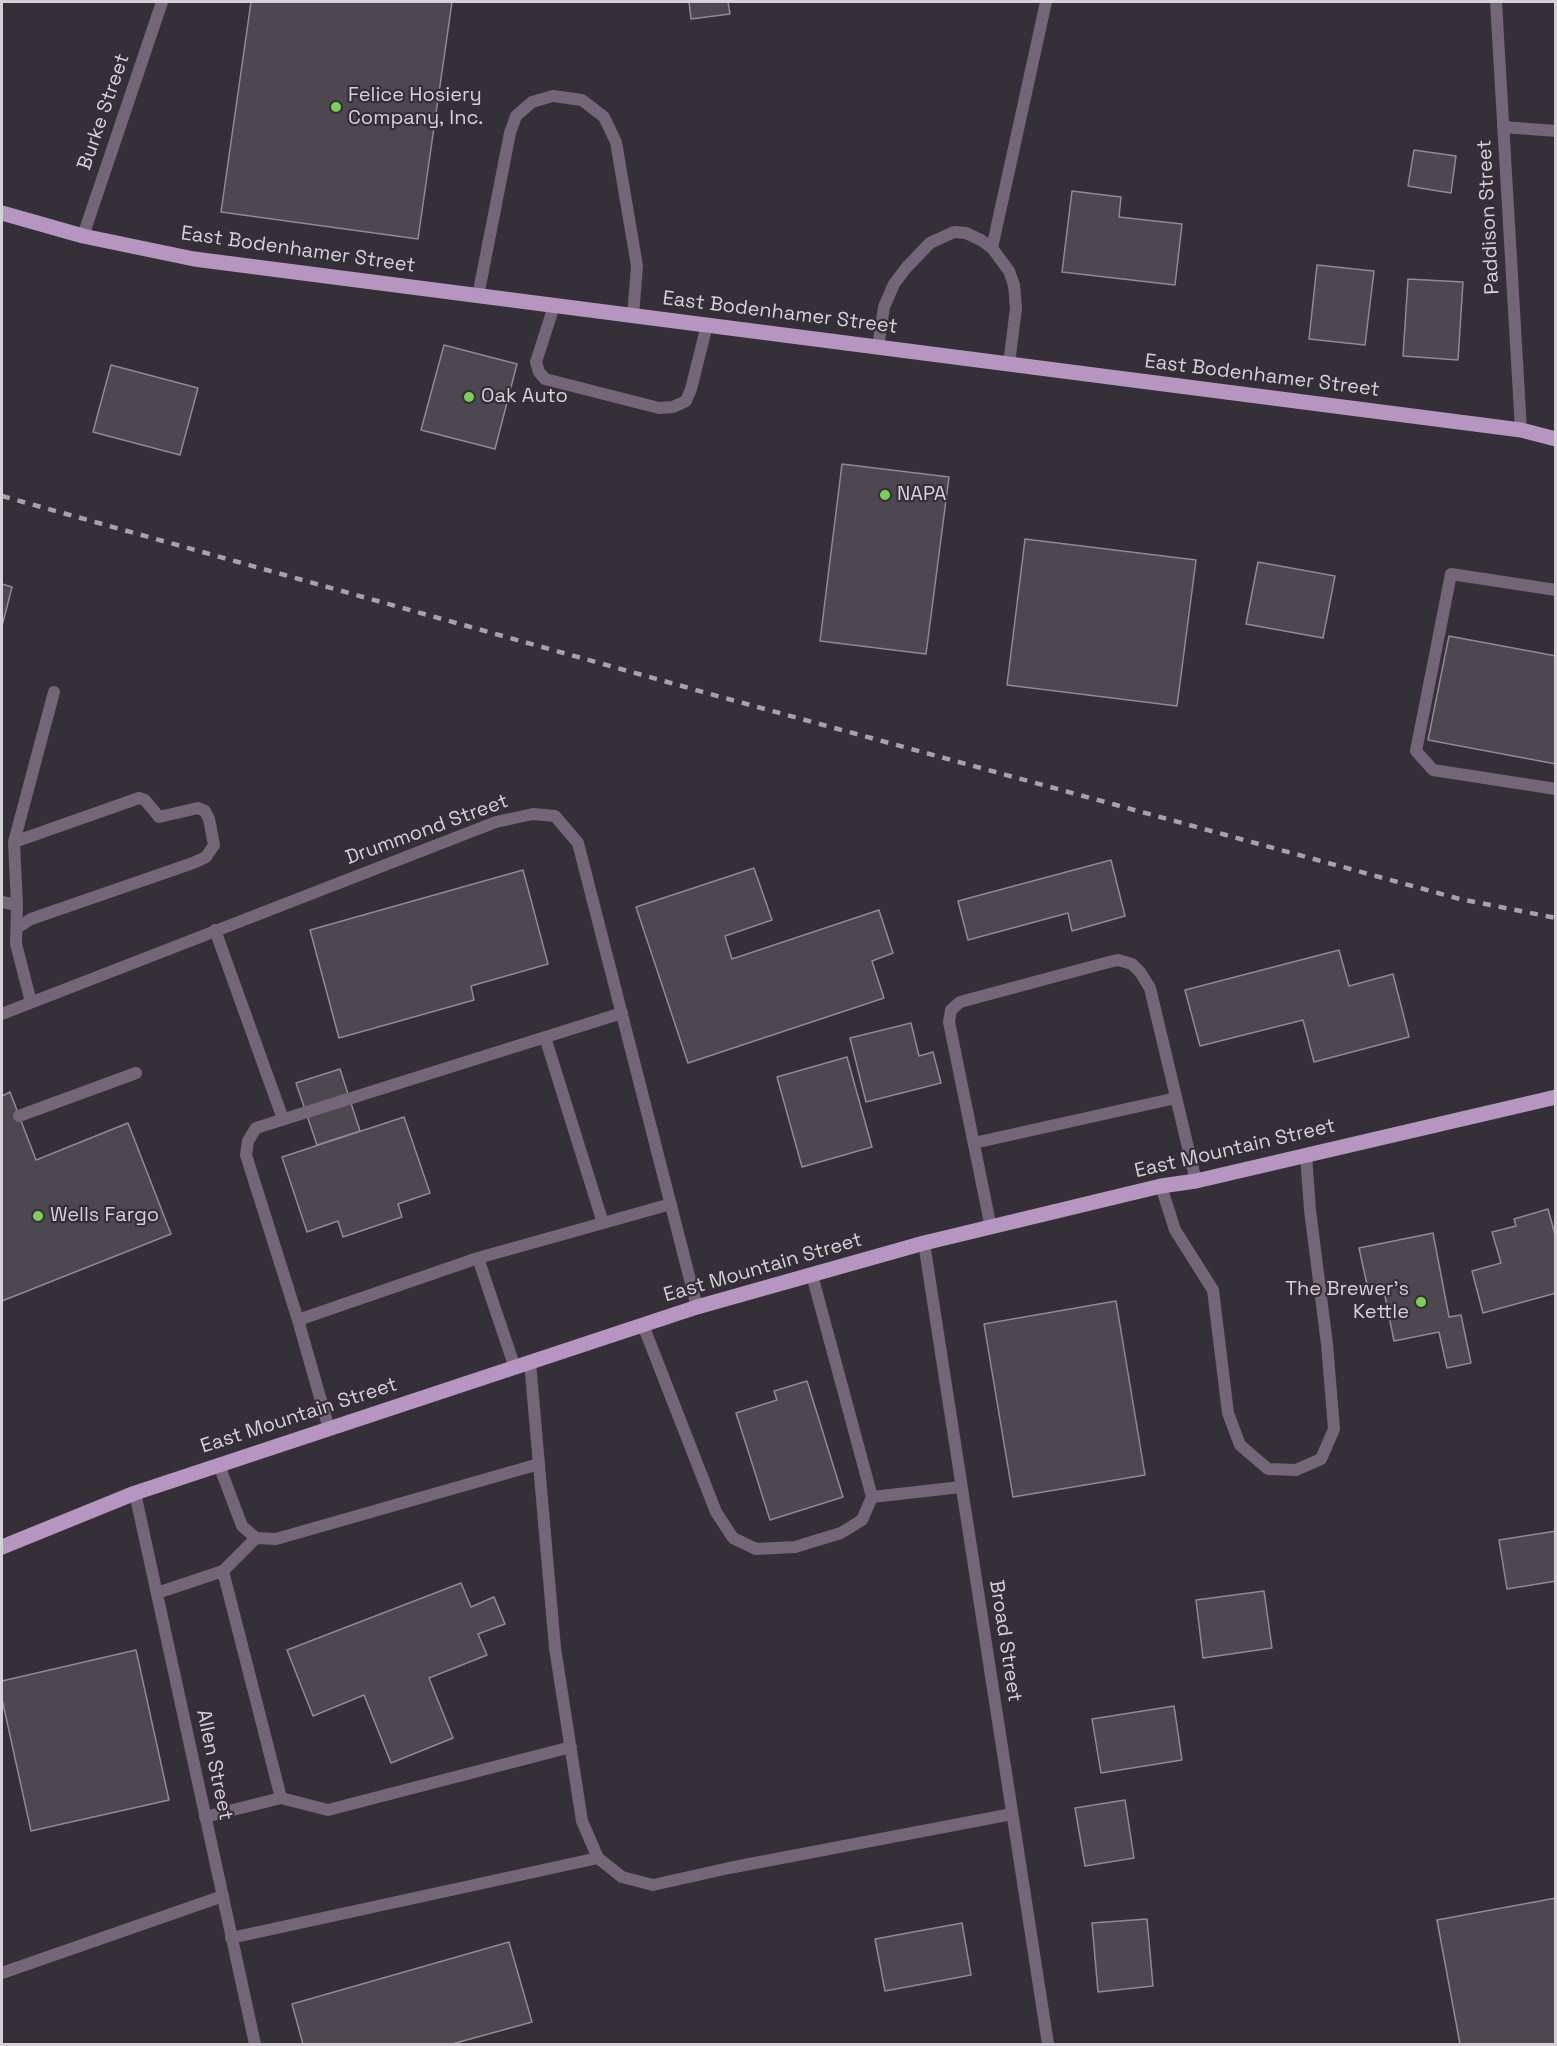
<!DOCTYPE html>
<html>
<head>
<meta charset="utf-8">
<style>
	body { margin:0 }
	#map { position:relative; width:1557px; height:2046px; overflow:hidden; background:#352f37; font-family:"Space Grotesk",sans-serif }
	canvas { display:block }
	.frame { position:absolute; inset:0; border:3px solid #d5d1d7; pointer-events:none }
</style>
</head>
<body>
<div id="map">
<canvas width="1557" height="2046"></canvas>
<div class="frame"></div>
</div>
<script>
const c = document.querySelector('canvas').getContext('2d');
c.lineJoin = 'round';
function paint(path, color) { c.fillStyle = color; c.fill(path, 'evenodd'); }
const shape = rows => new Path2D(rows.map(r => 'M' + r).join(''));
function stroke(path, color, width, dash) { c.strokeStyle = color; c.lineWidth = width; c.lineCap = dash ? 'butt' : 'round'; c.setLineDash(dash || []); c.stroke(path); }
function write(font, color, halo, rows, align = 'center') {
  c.font = font + ' "Space Grotesk",sans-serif'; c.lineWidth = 4.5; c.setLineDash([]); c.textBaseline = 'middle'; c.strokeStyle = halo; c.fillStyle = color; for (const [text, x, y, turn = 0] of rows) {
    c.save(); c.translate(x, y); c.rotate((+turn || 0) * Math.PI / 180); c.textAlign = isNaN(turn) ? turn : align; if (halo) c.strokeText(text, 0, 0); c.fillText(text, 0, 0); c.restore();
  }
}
const building = shape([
	[251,2,452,2,418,239,221,212,251,2],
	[689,2,728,2,730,14,691,19,689,2],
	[1414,150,1456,156,1451,193,1408,186,1414,150],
	[1072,191,1121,197,1119,217,1182,224,1175,285,1062,272,1072,191],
	[1317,265,1374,271,1365,345,1309,339,1317,265],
	[1408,279,1463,282,1458,360,1403,356,1408,279],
	[444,345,517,364,495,449,421,430,444,345],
	[111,365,198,388,180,455,93,432,111,365],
	[842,464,949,477,926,654,820,641,842,464],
	[1025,539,1196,560,1177,706,1007,685,1025,539],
	[1258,562,1335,576,1323,638,1246,624,1258,562],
	[2,584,12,587,2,626,2,584],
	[1449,636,1556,656,1556,764,1428,740,1449,636],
	[1111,860,1125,916,1072,931,1068,913,968,940,958,901,1111,860],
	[754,868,772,920,725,936,732,959,879,910,893,953,872,961,884,998,688,1063,636,907,754,868],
	[523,870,548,964,471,986,474,1000,339,1038,310,930,523,870],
	[1339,950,1349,986,1393,974,1409,1037,1314,1062,1303,1020,1200,1046,1185,990,1339,950],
	[911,1023,919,1056,933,1052,941,1083,866,1102,850,1038,911,1023],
	[847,1057,872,1147,802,1167,777,1077,847,1057],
	[340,1069,360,1131,317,1145,296,1083,340,1069],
	[10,1092,36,1160,128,1123,171,1234,2,1301,2,1096,10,1092],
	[404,1117,430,1193,398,1204,402,1217,343,1237,338,1221,307,1232,282,1157,404,1117],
	[1548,1209,1556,1238,1556,1293,1483,1313,1472,1271,1501,1263,1492,1232,1516,1226,1514,1219,1548,1209],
	[1433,1233,1449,1317,1461,1315,1471,1363,1447,1368,1439,1332,1394,1341,1384,1291,1369,1294,1359,1248,1433,1233],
	[1116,1301,1145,1475,1013,1497,984,1324,1116,1301],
	[807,1381,843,1497,770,1520,736,1413,777,1400,774,1391,807,1381],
	[1556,1531,1556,1581,1507,1589,1499,1540,1556,1531],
	[461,1583,471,1607,494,1597,505,1624,478,1634,487,1655,429,1678,453,1738,391,1763,364,1695,313,1716,287,1650,461,1583],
	[1264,1591,1272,1648,1203,1658,1196,1600,1264,1591],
	[136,1650,169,1800,31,1831,2,1699,2,1681,136,1650],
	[1174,1706,1182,1760,1101,1773,1092,1719,1174,1706],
	[1125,1800,1134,1858,1085,1866,1075,1808,1125,1800],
	[1556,1898,1556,2044,1460,2044,1437,1920,1556,1898],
	[1147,1919,1153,1986,1098,1992,1092,1923,1147,1919],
	[962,1923,971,1975,885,1991,875,1939,962,1923],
	[509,1942,532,2022,452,2044,303,2044,292,2004,509,1942]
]);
paint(building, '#4d474f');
stroke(building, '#918993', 1.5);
stroke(shape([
	[1503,127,1556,131],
	[992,248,1046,2],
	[478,296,510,133,516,116,532,102,553,96,582,100,604,117,616,142,637,266,633,316],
	[554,306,536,362,539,372,545,379,659,408,673,407,686,401,691,389,707,325],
	[878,347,884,307,894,284,906,268,930,243,954,232,966,233,981,240,992,248,1009,271,1014,285,1016,308,1009,364],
	[1556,590,1451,574,1416,751,1433,770,1556,789],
	[14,842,139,798,145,800,159,817,198,808,205,811,209,819,214,845,206,857,193,863,31,919,17,928],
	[2,902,17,905],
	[215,930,283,1119],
	[31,1002,16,944,17,905,14,842,54,692],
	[545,1037,603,1223],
	[19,1116,136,1073],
	[974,1143,1176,1098],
	[1161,1186,1175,1230,1213,1290,1228,1413,1240,1445,1268,1469,1296,1470,1321,1459,1334,1429,1327,1344,1310,1210,1306,1155],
	[991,1228,949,1022,951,1010,960,1002,1109,962,1118,960,1132,964,1140,972,1150,988,1196,1181],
	[478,1258,515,1368],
	[298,1320,478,1258,671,1204],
	[643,1325,716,1512,733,1538,756,1549,795,1547,841,1533,862,1520,872,1497,812,1275],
	[530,1362,555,1648,582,1821,598,1858,622,1877,653,1885,729,1868,1012,1814],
	[329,1429,298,1320,246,1155,248,1141,256,1128,622,1013],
	[219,1465,242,1526,256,1538,276,1539,539,1464],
	[872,1497,961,1487],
	[157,1593,223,1571,256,1538],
	[281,1798,328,1810,571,1747],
	[205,1817,281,1798,223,1571],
	[231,1938,598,1858],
	[2,1973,223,1896]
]), '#746579', 12);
stroke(shape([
	[1496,2,1521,430],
	[83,236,162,2],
	[2,1014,496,822,533,814,555,816,578,843,697,1307],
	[924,1243,1048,2044],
	[135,1493,255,2044]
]), '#746579', 12);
stroke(shape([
	[2,213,83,236,194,259,1521,430,1556,439],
	[2,1547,135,1493,697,1307,924,1243,1161,1186,1196,1181,1556,1097]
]), '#b696c0', 15);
stroke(shape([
	[2,496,721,697,1460,899,1556,918]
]), '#a6a2a8', 4.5, [8, 8]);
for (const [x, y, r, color] of [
	[336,107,6,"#7bd156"],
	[469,397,6,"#7bd156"],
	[885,495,6,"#7bd156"],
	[38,1216,6,"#7bd156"],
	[1421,1302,6,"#7bd156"]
]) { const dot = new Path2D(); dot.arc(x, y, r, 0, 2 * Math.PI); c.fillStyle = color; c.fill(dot); stroke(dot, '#352f37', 2); }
write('20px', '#d5d1d7', '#352f37', [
	["Felice Hosiery",348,96],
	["Company, Inc.",348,119],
	["Oak Auto",481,397],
	["NAPA",897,495],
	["Wells Fargo",50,1216],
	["The Brewer's",1409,1290,"right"],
	["Kettle",1409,1313,"right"]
], 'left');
write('20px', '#d5d1d7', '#352f37', [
	["Burke Street",104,112,-71],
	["Paddison Street",1489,217,-93],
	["East Bodenhamer Street",298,250,8],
	["East Bodenhamer Street",780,313,7],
	["East Bodenhamer Street",1262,376,7],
	["Drummond Street",427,830,-20],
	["East Mountain Street",1235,1149,-13],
	["East Mountain Street",763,1268,-16],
	["East Mountain Street",299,1416,-18],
	["Broad Street",1005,1641,81],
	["Allen Street",214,1765,78]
]);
</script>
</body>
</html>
